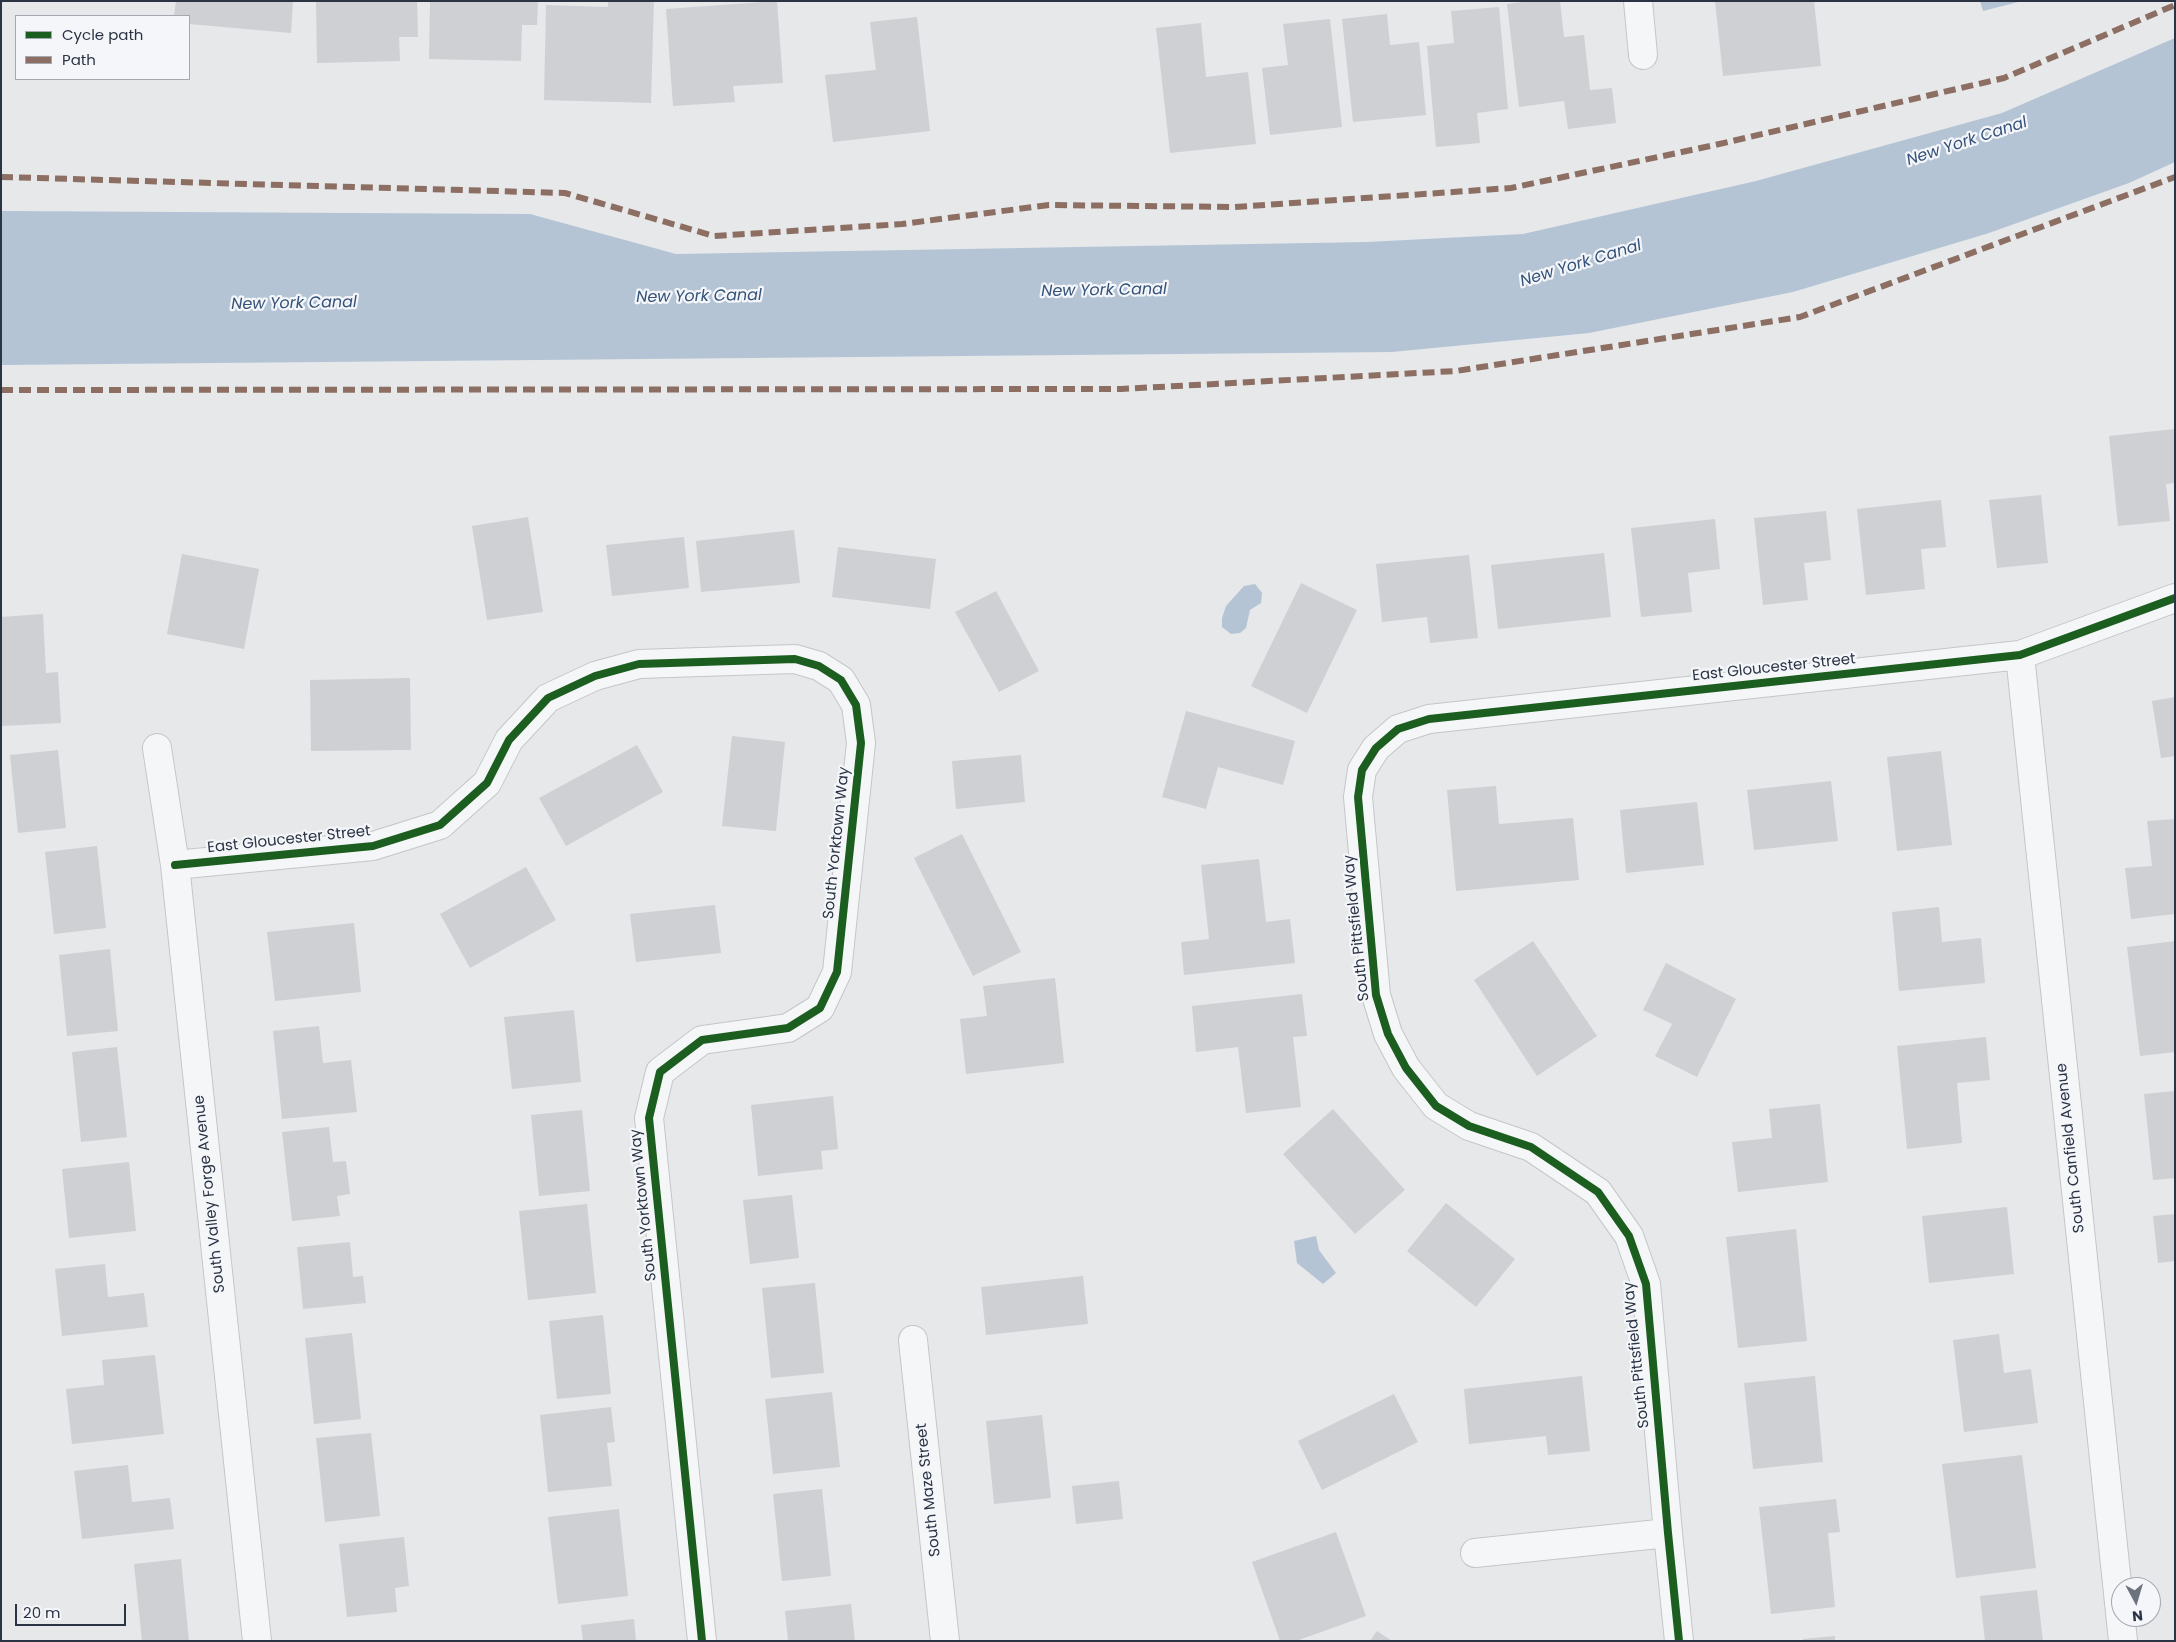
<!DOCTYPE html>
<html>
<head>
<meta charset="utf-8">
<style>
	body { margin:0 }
	#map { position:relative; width:2176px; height:1642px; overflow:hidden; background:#e6e8ea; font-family:Poppins,sans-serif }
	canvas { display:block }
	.frame { position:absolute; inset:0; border:2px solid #2b3445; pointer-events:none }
	.legend { position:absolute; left:15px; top:15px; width:175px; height:65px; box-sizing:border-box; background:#f4f6f9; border:1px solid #a4a8b1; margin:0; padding:6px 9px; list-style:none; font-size:15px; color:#2b3445 }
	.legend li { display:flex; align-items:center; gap:10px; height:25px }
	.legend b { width:25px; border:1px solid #a4a8b1 }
	.north { position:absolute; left:2111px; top:1577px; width:50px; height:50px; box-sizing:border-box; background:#f4f6f9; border:1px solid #a4a8b1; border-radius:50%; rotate:174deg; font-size:14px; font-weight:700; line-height:20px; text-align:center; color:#2b3445 }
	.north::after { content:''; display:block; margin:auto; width:18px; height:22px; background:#6c737f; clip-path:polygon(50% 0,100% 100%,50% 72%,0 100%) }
	.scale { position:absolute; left:15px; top:1604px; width:111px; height:22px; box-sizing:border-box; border:2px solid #2b3445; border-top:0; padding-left:6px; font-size:15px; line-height:18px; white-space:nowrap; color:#2b3445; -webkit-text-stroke:4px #f4f6f9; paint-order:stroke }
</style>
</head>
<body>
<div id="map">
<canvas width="2176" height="1642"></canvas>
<div class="frame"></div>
<ul class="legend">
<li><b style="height:6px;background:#1b5e20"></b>Cycle path</li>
<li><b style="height:6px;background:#8d6e63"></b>Path</li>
</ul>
<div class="north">N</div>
<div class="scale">20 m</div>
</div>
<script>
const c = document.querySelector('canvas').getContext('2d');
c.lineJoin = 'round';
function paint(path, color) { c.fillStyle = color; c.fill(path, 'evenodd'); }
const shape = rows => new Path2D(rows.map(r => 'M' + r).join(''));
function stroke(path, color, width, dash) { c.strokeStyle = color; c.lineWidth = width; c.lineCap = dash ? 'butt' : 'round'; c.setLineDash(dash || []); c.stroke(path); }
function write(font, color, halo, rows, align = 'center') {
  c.font = font + ' Poppins,sans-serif'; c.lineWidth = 4.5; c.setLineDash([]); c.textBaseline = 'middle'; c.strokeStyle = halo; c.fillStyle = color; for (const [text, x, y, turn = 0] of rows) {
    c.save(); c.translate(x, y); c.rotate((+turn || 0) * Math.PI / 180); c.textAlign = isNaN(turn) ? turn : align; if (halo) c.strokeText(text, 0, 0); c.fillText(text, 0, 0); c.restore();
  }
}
paint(shape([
	[1980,1,2022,1,1983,11],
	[2175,38,2175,162,2129,183,1989,233,1793,292,1589,333,1392,352,1,365,1,211,530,214,676,254,1367,242,1523,234,1756,181,2002,113],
	[1255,584,1262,593,1261,603,1250,610,1246,628,1240,633,1231,634,1222,627,1222,618,1226,606,1244,586],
	[1316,1236,1319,1250,1336,1273,1323,1284,1297,1263,1294,1241]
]), '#b4c4d5');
paint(shape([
	[176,1,293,1,291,33,189,24,189,16,174,16],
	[316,1,417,1,418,37,399,37,400,61,317,63],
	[430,1,538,1,537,25,522,25,521,61,429,59],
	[608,1,654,1,651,103,544,100,546,5,608,7],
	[777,1,783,83,733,86,735,102,673,106,666,9],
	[1530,1,1560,1,1564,37,1584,35,1590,90,1612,88,1616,123,1568,129,1564,101,1519,107,1507,4],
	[1715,1,1814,1,1821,66,1723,76],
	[1499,7,1508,109,1477,113,1480,143,1436,147,1427,46,1454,43,1451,11],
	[1387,14,1390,45,1419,42,1426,115,1353,122,1342,19],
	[917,17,930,131,833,142,825,75,876,70,870,22],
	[1330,19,1342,127,1270,135,1262,68,1288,65,1283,24],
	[1201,23,1206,77,1248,72,1256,144,1170,153,1156,28],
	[2175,429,2175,483,2166,484,2170,521,2118,526,2109,436],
	[2041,495,2048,563,1997,568,1989,500],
	[1941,500,1946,547,1921,549,1925,589,1866,595,1857,509],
	[1826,511,1831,560,1804,563,1808,600,1763,605,1754,518],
	[528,517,543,612,487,620,472,526],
	[1715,519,1720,569,1688,573,1692,612,1641,617,1631,528],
	[794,530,800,583,701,592,696,541],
	[684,537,689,588,612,596,606,545],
	[838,547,936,559,930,609,832,597],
	[1604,553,1611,617,1498,629,1491,565],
	[182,554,259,569,244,649,167,634],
	[1469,555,1478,638,1430,643,1427,617,1382,622,1376,564],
	[1301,583,1357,610,1307,713,1251,686],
	[996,591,1039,671,999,692,955,612],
	[43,614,46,673,58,672,61,723,1,726,1,617],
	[410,678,411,750,311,751,310,680],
	[2175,697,2175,756,2161,758,2152,701],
	[1186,711,1295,741,1283,785,1218,767,1206,809,1162,797],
	[732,736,785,742,776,831,722,826],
	[637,745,663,792,566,846,539,798],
	[58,750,66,828,18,833,10,755],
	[1941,751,1952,845,1897,851,1887,757],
	[1021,755,1025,802,956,809,952,761],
	[1831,781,1838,841,1754,850,1747,790],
	[1496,786,1499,824,1573,818,1579,880,1456,891,1447,790],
	[1697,802,1704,865,1626,873,1620,810],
	[2175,819,2175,914,2131,919,2125,868,2152,866,2147,821],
	[962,834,1021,952,973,976,914,858],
	[97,846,106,928,54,934,45,852],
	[1259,859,1266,922,1290,919,1295,963,1184,975,1181,942,1209,939,1201,865],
	[526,867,556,920,470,968,440,914],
	[715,905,721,953,636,962,630,914],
	[1939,907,1942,942,1981,938,1985,983,1899,991,1892,912],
	[354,923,361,992,275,1001,267,932],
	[1533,941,1597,1036,1537,1076,1474,980],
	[2175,941,2175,1052,2140,1056,2127,947],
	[110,949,118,1031,67,1036,59,955],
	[1666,963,1736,999,1697,1077,1655,1056,1672,1024,1643,1010],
	[1055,978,1064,1063,966,1074,960,1019,987,1016,983,986],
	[1302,994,1307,1036,1293,1037,1301,1107,1246,1113,1238,1047,1196,1052,1192,1006],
	[574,1010,581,1082,512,1089,504,1017],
	[319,1026,323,1063,351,1060,357,1112,282,1119,273,1031],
	[1986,1037,1990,1080,1957,1083,1962,1143,1907,1149,1897,1046],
	[117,1047,127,1137,81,1142,72,1052],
	[2175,1091,2175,1178,2153,1180,2144,1094],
	[833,1096,838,1149,821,1151,823,1169,758,1176,751,1105],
	[1820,1104,1828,1182,1738,1192,1732,1142,1772,1138,1769,1109],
	[1333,1109,1405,1190,1355,1234,1283,1154],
	[582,1110,590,1191,539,1196,531,1115],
	[329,1127,333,1162,346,1161,350,1194,337,1196,340,1216,292,1221,282,1132],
	[129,1162,136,1231,69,1238,62,1169],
	[792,1195,799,1258,750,1264,743,1200],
	[1446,1203,1515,1259,1476,1307,1407,1251],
	[587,1204,596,1293,528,1300,519,1211],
	[2007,1207,2014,1274,1929,1283,1922,1216],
	[2175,1214,2175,1261,2158,1263,2153,1216],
	[1796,1229,1807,1341,1738,1348,1726,1237],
	[350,1242,353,1277,363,1276,366,1303,303,1309,297,1247],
	[105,1264,108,1297,144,1293,148,1327,62,1336,55,1269],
	[1083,1276,1088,1324,986,1335,981,1287],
	[815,1283,824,1373,771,1378,762,1288],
	[603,1315,611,1394,557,1399,549,1321],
	[352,1333,361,1419,314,1424,305,1338],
	[1999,1334,2004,1373,2031,1369,2038,1423,1964,1432,1953,1340],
	[155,1355,164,1434,72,1444,66,1389,104,1385,102,1360],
	[1582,1376,1590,1451,1548,1455,1546,1436,1469,1444,1464,1389],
	[1815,1376,1823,1462,1753,1469,1744,1383],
	[832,1392,840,1467,773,1474,765,1399],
	[1394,1394,1418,1442,1322,1490,1298,1441],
	[611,1407,615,1442,607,1443,612,1486,548,1492,540,1415],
	[1042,1415,1051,1498,994,1504,986,1421],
	[371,1433,380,1516,325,1522,316,1438],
	[2022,1455,2036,1568,1956,1578,1942,1464],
	[128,1465,132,1502,170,1498,174,1529,82,1539,74,1471],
	[1119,1481,1123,1519,1076,1524,1072,1486],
	[822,1489,831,1576,782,1581,773,1494],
	[1836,1499,1840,1532,1828,1533,1835,1607,1771,1614,1759,1507],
	[619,1509,628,1596,558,1604,548,1517],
	[1336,1532,1366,1616,1296,1641,1280,1641,1252,1562],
	[404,1537,409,1586,395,1588,397,1612,347,1617,339,1544],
	[181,1559,189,1641,142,1641,134,1564],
	[2037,1590,2043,1641,1985,1641,1980,1596],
	[851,1604,855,1641,788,1641,785,1611],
	[634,1619,636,1641,583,1641,581,1625],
	[1377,1631,1392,1641,1370,1641],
	[1835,1636,1835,1641,1803,1641,1803,1639]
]), '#ced0d3');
const minor = shape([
	[1638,1,1643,55],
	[2020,655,2123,1641],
	[157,748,175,865,257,1641],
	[175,865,373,846,440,825,487,783,509,740,548,698,595,676,639,664,795,659,819,666,841,680,856,705,861,743,837,972,820,1008,788,1028,702,1040,660,1072,649,1118,702,1641],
	[913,1340,945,1641],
	[1475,1553,1668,1533],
	[1679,1641,1668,1533,1646,1284,1629,1236,1598,1192,1531,1147,1469,1126,1436,1106,1406,1068,1388,1034,1376,995,1358,797,1362,770,1376,748,1398,729,1429,719,2020,655,2175,598]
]);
stroke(minor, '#c4c6c8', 30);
stroke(minor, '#f5f6f7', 28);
stroke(shape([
	[1,177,565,193,714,236,902,224,1049,205,1235,207,1511,188,1715,145,2004,78,2175,5],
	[1,390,1121,389,1456,371,1800,317,2175,177]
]), '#8d6e63', 6, [12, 6]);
stroke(shape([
	[175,865,373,846,440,825,487,783,509,740,548,698,595,676,639,664,795,659,819,666,841,680,856,705,861,743,837,972,820,1008,788,1028,702,1040,660,1072,649,1118,702,1641],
	[1679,1641,1668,1533,1646,1284,1629,1236,1598,1192,1531,1147,1469,1126,1436,1106,1406,1068,1388,1034,1376,995,1358,797,1362,770,1376,748,1398,729,1429,719,2020,655,2175,598]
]), '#1b5e20', 8);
write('15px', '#2b3445', '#f4f6f9', [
	["East Gloucester Street",1774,668,-6],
	["East Gloucester Street",289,840,-6],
	["South Yorktown Way",837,843,-84],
	["South Pittsfield Way",1357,928,-96],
	["South Canfield Avenue",2071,1148,-96],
	["South Valley Forge Avenue",210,1194,-96],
	["South Yorktown Way",644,1205,-96],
	["South Pittsfield Way",1637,1355,-96],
	["South Maze Street",929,1490,-96]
]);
write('italic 16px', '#34527a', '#f4f6f9', [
	["New York Canal",1967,142,-18],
	["New York Canal",1581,264,-17],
	["New York Canal",1104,291,-1],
	["New York Canal",699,297,-1],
	["New York Canal",294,304,-1]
]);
</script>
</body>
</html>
